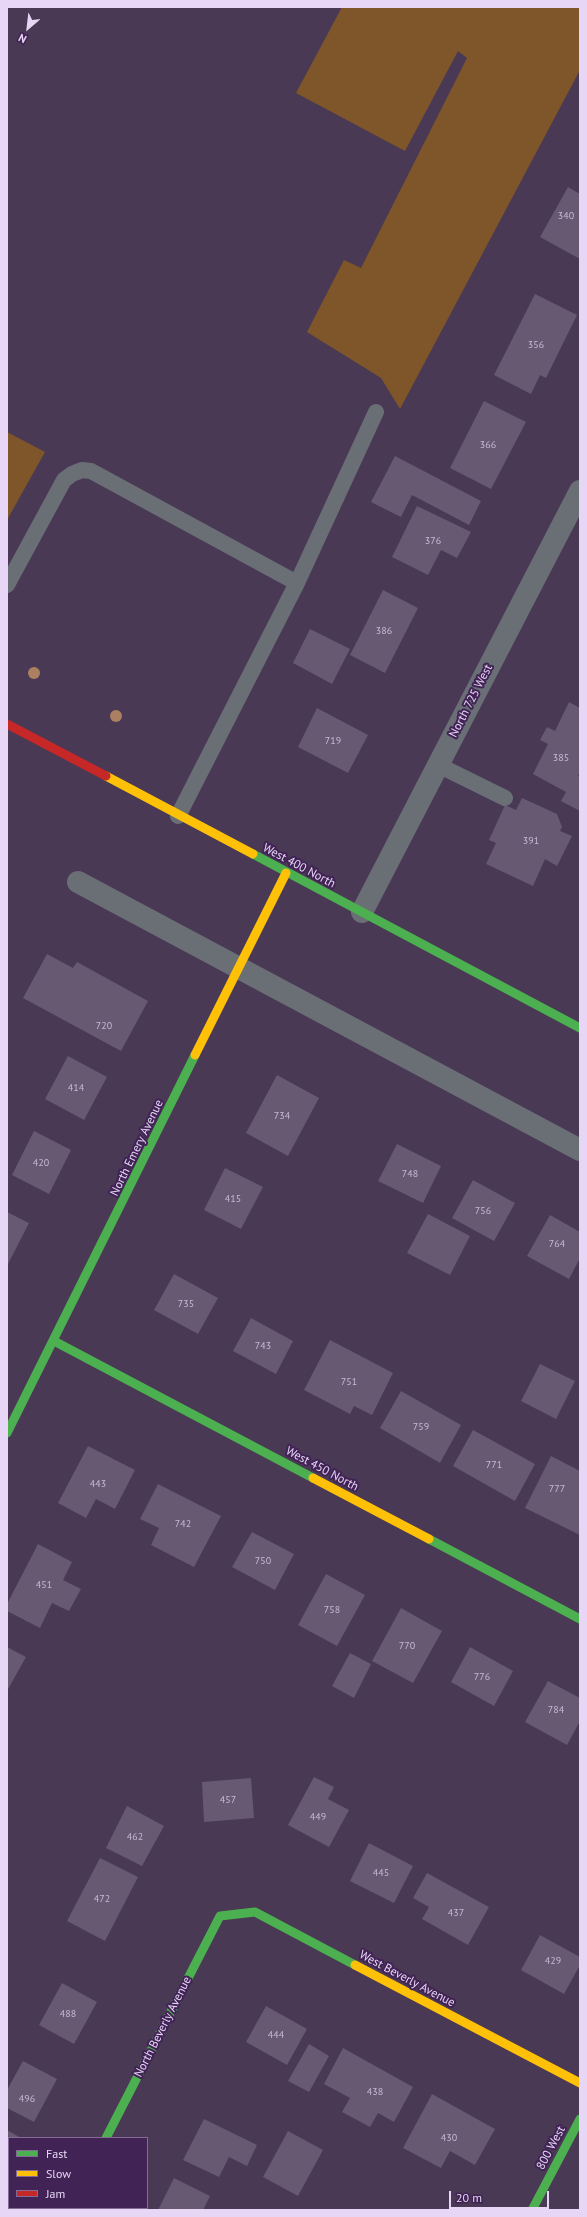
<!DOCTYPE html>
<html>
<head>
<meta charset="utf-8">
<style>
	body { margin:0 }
	#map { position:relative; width:587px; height:2217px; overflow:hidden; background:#493954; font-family:"PT Sans",sans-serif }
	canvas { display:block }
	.frame { position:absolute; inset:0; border:8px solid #e7d6f5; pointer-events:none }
	.legend { position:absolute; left:8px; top:2137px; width:140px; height:72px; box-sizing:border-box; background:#412355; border:1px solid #836b95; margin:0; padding:5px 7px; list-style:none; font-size:12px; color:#e7d6f5 }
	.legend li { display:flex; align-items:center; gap:8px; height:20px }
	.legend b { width:20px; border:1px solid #836b95 }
	.north { position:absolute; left:8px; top:8px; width:40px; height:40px; -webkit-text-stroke:3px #412355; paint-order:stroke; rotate:208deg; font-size:11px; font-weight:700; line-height:16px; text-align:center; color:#e7d6f5 }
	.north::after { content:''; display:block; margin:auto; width:14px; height:18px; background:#e7d6f5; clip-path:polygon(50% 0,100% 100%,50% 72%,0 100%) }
	.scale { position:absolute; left:449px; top:2191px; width:100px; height:18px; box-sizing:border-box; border:2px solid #e7d6f5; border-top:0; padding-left:5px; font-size:12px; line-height:14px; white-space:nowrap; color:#e7d6f5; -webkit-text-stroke:3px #412355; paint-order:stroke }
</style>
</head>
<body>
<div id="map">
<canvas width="587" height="2217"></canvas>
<div class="frame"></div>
<ul class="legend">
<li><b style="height:5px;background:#4caf50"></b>Fast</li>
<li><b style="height:5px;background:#ffc107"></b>Slow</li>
<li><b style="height:5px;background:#c62828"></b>Jam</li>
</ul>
<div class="north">N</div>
<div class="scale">20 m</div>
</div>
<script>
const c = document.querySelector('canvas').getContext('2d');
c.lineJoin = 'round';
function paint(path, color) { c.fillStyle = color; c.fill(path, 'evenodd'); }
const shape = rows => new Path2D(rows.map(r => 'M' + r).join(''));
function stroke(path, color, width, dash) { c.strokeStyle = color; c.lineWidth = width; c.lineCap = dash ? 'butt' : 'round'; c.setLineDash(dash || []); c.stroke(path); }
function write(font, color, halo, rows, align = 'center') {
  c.font = font + ' "PT Sans",sans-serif'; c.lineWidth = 4; c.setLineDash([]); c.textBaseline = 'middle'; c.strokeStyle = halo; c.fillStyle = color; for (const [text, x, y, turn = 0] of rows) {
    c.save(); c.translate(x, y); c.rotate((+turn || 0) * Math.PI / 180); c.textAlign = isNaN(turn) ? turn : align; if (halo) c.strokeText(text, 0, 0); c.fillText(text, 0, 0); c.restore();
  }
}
paint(shape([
	[342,7,580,7,580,70,400,409,381,378,307,332,344,260,361,268,467,58,458,51,405,151,296,93],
	[7,432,45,452,7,520]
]), '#7f5629');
paint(shape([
	[568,187,580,194,580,259,540,237],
	[535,294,577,315,546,378,540,375,531,394,494,375],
	[484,401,526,422,491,489,450,468],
	[395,456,481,501,469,525,412,495,401,517,371,502],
	[417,506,471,532,457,558,441,550,428,575,392,557],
	[383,590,418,608,385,673,350,655],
	[310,629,350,649,332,684,293,663],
	[569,702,580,708,580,771,578,776,580,777,580,811,561,801,566,792,533,774,548,744,540,740,547,727,555,731],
	[317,708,368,735,348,773,298,747],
	[522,798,557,814,562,827,560,831,572,836,557,866,545,859,533,886,486,864,496,843,489,840,505,805,516,810],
	[47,954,73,968,77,962,148,1001,121,1051,23,998],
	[68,1056,107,1077,84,1120,45,1099],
	[277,1075,319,1098,288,1156,246,1133],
	[34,1131,71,1150,49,1194,12,1175],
	[397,1144,441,1166,423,1203,378,1181],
	[225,1168,263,1187,241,1229,204,1210],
	[473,1180,515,1203,494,1241,452,1218],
	[7,1212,29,1223,7,1266],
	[428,1214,470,1236,450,1275,407,1253],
	[550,1215,580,1232,580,1258,569,1279,527,1256],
	[174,1274,218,1298,198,1334,154,1310],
	[251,1318,293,1341,276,1374,233,1351],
	[330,1340,393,1373,372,1415,354,1406,350,1414,304,1390],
	[540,1364,575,1381,556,1419,521,1401],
	[401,1391,461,1425,440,1463,380,1428],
	[473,1430,535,1464,515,1501,453,1466],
	[88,1446,135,1470,115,1509,96,1499,86,1518,58,1503],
	[551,1456,580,1471,580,1535,525,1508],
	[158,1484,221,1516,194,1567,151,1545,159,1528,140,1519],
	[252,1532,294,1554,275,1590,232,1567],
	[38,1544,72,1562,63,1580,81,1589,69,1611,52,1603,40,1628,7,1611,7,1604],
	[326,1574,365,1595,337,1646,298,1625],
	[401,1608,442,1631,413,1683,372,1661],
	[7,1647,26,1657,7,1691],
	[470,1647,513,1671,494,1706,451,1682],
	[350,1653,371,1664,354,1698,332,1686],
	[548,1681,580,1698,580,1721,567,1745,525,1722],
	[314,1777,334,1787,328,1799,349,1810,329,1847,288,1825],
	[251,1778,254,1818,204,1822,202,1782],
	[127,1806,164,1826,142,1866,106,1848],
	[369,1843,413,1866,394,1903,350,1881],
	[100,1858,138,1877,105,1941,67,1921],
	[427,1873,489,1907,468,1945,422,1919,429,1907,413,1898],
	[540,1935,580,1957,580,1965,564,1994,521,1970],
	[62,1983,97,2002,74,2044,39,2025],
	[266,2006,307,2029,287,2065,246,2042],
	[309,2044,329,2056,309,2092,288,2081],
	[343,2048,413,2087,394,2122,378,2113,370,2127,342,2112,350,2098,324,2084],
	[23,2061,57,2079,34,2122,7,2108,7,2090],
	[432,2094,495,2129,475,2165,450,2151,441,2168,403,2148],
	[204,2119,257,2145,247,2166,229,2157,219,2177,183,2160],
	[7,2130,21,2138,9,2138,9,2176,7,2179],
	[288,2131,323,2150,298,2196,263,2177],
	[174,2178,210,2196,203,2210,158,2210]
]), '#675971');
stroke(shape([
	[297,583,376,412],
	[7,585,64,480,72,474,82,470,91,471,297,583,178,816],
	[438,765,505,798]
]), '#6a6f76', 16);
stroke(shape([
	[78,882,580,1150],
	[362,912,580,491],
	[69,2210,70,2208]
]), '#6a6f76', 22);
stroke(shape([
	[253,854,580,1028],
	[54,1341,313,1478],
	[7,1433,195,1055],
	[429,1539,580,1619],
	[106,2138,220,1916,255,1912,355,1965],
	[532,2210,580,2119]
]), '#4caf50', 9);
stroke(shape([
	[106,776,253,854],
	[195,1055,286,873],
	[313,1478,429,1539],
	[355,1965,580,2083]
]), '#ffc107', 9);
stroke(shape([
	[7,724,106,776]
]), '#c62828', 9);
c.fillStyle = '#ab8060';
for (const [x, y] of [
	[34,673],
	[116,716]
]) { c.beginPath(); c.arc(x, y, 6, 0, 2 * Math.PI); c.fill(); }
write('10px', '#c7b7d4', null, [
	["340",566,216],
	["356",536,345],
	["366",488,445],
	["376",433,541],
	["386",384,631],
	["719",333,741],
	["385",561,758],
	["391",531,841],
	["720",104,1026],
	["414",76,1088],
	["734",282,1116],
	["420",41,1163],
	["748",410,1174],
	["415",233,1199],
	["756",483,1211],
	["764",557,1244],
	["735",186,1304],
	["743",263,1346],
	["751",349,1382],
	["759",421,1427],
	["771",494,1465],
	["443",98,1484],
	["777",557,1489],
	["742",183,1524],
	["750",263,1561],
	["451",44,1585],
	["758",332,1610],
	["770",407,1646],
	["776",482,1677],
	["784",556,1710],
	["457",228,1800],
	["449",318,1817],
	["462",135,1837],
	["445",381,1873],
	["472",102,1899],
	["437",456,1913],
	["429",553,1961],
	["488",68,2014],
	["444",276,2035],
	["438",375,2092],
	["496",27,2099],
	["430",449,2138]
]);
write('12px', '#e7d6f5', '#412355', [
	["North 725 West",471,701,-63],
	["West 400 North",299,866,28],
	["North Emery Avenue",137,1148,-64],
	["West 450 North",322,1469,28],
	["West Beverly Avenue",407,1979,28],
	["North Beverly Avenue",163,2027,-63],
	["800 West",551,2148,-62]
]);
</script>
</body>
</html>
